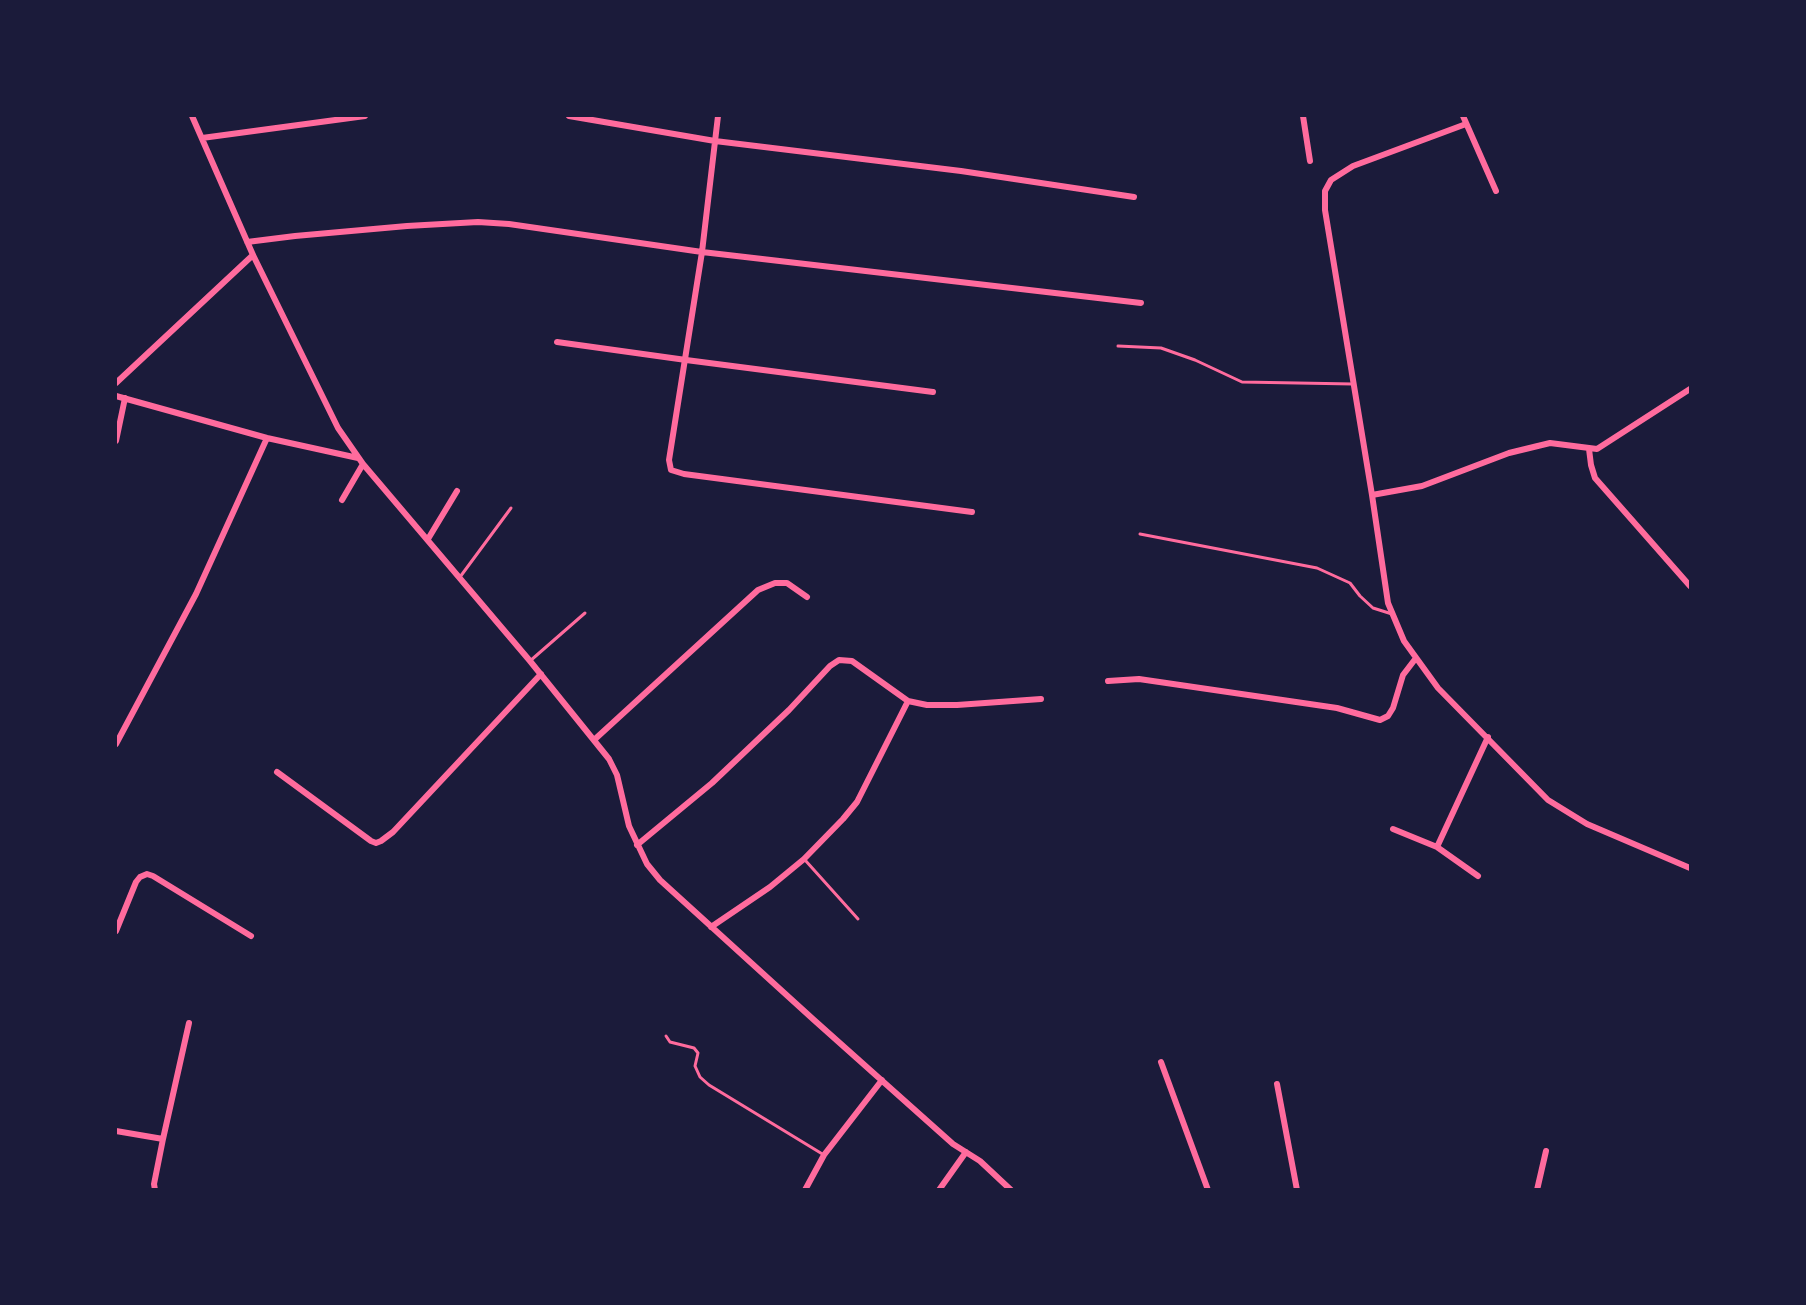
<!DOCTYPE html>
<html>
<head>
<meta charset="utf-8">
<style>
	body { margin:0 }
	#map { position:relative; width:1806px; height:1305px; overflow:hidden; background:#1b1b3a; font-family:"Exo 2",sans-serif }
	canvas { display:block }
	.frame { position:absolute; inset:0; border:117px solid #1b1b3a; pointer-events:none }
</style>
</head>
<body>
<div id="map">
<canvas width="1806" height="1305"></canvas>
<div class="frame"></div>
</div>
<script>
const c = document.querySelector('canvas').getContext('2d');
c.lineJoin = 'round';
const shape = rows => new Path2D(rows.map(r => 'M' + r).join(''));
function stroke(path, color, width, dash) { c.strokeStyle = color; c.lineWidth = width; c.lineCap = dash ? 'butt' : 'round'; c.setLineDash(dash || []); c.stroke(path); }
stroke(shape([
	[1118,346,1161,348,1195,360,1242,382,1353,384],
	[1140,534,1317,568,1350,583,1360,596,1373,608,1392,614],
	[460,577,511,508],
	[530,661,585,613],
	[805,860,858,919],
	[666,1036,670,1042,694,1048,698,1053,695,1066,700,1077,709,1085,824,1155]
]), '#ff6b9d', 3);
stroke(shape([
	[192,116,253,255,338,428,363,464,530,661,609,759,617,775,629,826,647,864,660,880,814,1020,953,1144,980,1161,1011,1190],
	[569,116,715,141,961,171,1134,197],
	[718,116,702,252,669,460,671,470,684,474,972,512],
	[1303,116,1310,161],
	[1463,116,1496,191],
	[1466,124,1353,166,1331,180,1325,191,1325,210,1372,495,1388,603,1404,641,1438,688,1548,800,1587,824,1690,868],
	[202,138,365,116],
	[247,242,295,236,407,226,478,222,509,224,702,252,1141,303],
	[557,342,686,360,933,392],
	[116,383,253,255],
	[116,396,267,438,358,458],
	[116,441,125,398],
	[1589,449,1591,465,1595,478,1690,586],
	[1372,495,1422,486,1509,453,1550,443,1597,449,1690,389],
	[342,500,363,464],
	[428,539,457,491],
	[1108,681,1139,679,1337,708,1380,720,1388,716,1393,708,1403,675,1416,658],
	[594,740,758,590,775,583,787,583,807,597],
	[116,744,196,594,267,438],
	[277,772,371,841,376,843,381,841,393,832,541,674],
	[1393,829,1437,847],
	[637,845,712,783,789,710,830,666,839,660,852,661,908,701,927,705,957,705,1041,699],
	[1478,876,1437,847,1488,737],
	[711,927,770,887,804,859,843,819,857,802,908,701],
	[116,931,136,882,140,877,147,874,153,876,251,936],
	[1161,1062,1208,1190],
	[1277,1084,1297,1190],
	[116,1131,163,1139,189,1023],
	[155,1190,154,1184,163,1139],
	[805,1190,824,1155,882,1080],
	[939,1190,966,1152],
	[1537,1190,1546,1151]
]), '#ff6b9d', 6);
</script>
</body>
</html>
